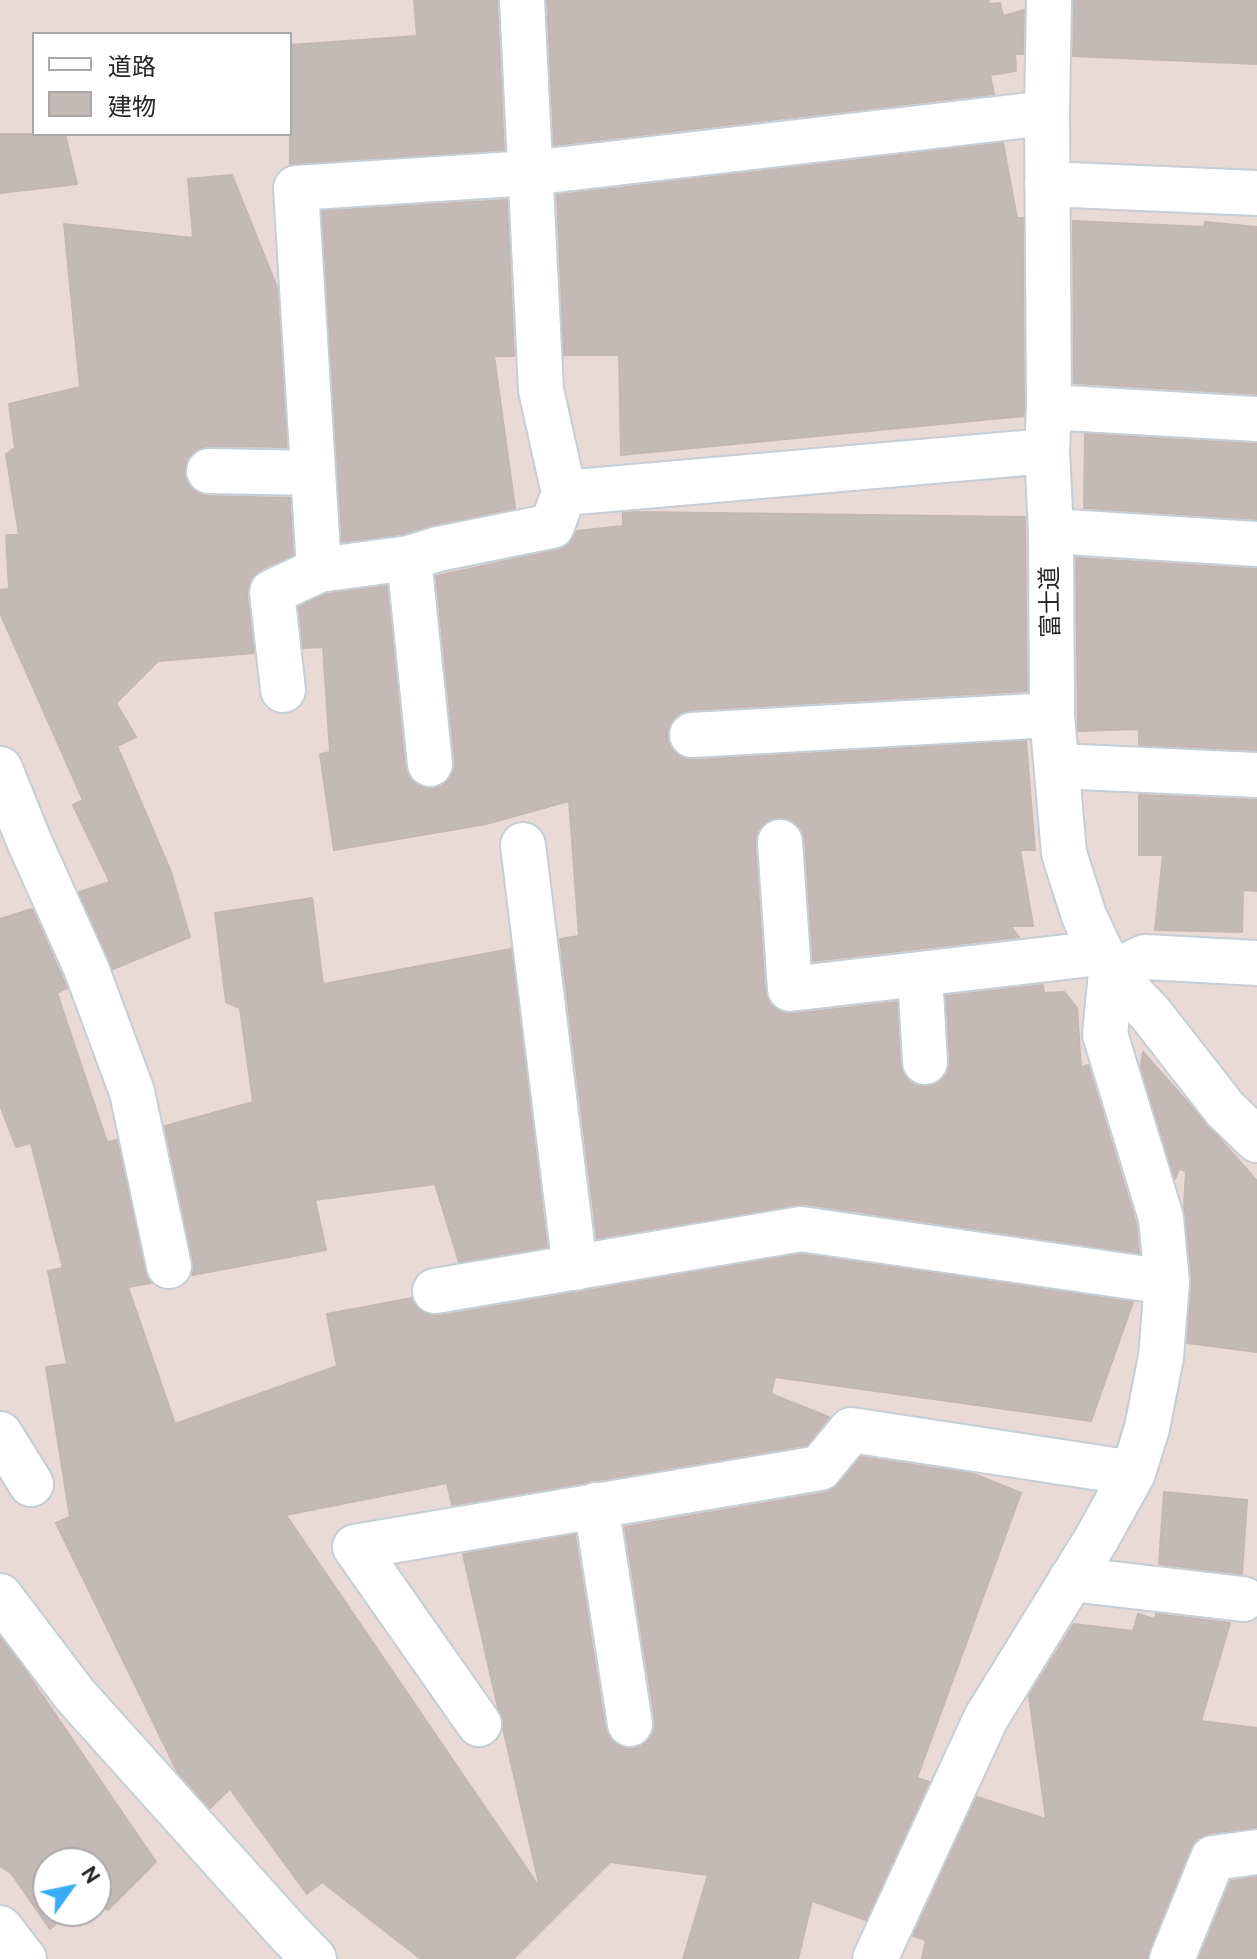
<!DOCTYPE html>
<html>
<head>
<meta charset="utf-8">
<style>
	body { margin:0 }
	#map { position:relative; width:1257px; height:1959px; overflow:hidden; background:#e9dad8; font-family:Cabin,"Noto Sans JP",sans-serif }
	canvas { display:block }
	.legend { position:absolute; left:32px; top:32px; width:260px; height:104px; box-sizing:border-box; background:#fff; border:2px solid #a8a8a8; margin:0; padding:10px 14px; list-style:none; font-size:24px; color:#262626 }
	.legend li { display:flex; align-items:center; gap:16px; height:40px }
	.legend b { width:40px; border:2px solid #a8a8a8 }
	.north { position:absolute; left:32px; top:1847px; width:80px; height:80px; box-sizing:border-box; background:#fff; border:2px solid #a8a8a8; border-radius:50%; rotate:57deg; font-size:22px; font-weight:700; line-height:32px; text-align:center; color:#262626 }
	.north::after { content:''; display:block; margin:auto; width:28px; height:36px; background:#38adf6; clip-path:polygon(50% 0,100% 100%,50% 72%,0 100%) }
</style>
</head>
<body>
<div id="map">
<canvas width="1257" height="1959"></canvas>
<ul class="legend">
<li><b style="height:10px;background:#fff"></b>道路</li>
<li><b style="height:22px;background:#c3b9b7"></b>建物</li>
</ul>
<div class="north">N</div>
</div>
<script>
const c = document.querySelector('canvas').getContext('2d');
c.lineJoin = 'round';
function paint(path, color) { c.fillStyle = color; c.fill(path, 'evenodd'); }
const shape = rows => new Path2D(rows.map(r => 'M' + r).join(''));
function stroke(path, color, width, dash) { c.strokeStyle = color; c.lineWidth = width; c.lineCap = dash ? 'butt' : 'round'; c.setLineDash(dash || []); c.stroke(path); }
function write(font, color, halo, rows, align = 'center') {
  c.font = font + ' Cabin,"Noto Sans JP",sans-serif'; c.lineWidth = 6; c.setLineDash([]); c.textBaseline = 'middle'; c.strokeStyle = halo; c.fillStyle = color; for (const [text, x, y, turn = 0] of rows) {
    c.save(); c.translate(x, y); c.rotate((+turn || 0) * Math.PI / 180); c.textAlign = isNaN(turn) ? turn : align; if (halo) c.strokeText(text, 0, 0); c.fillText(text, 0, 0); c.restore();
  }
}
const building = shape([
	[414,0,497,0,504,150,290,164,290,45,417,36,414,0],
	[547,0,988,0,989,4,1000,3,1003,16,1024,10,1023,54,1015,54,1016,71,990,75,994,94,554,145,547,0],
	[1074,0,1257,0,1257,64,1073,56,1074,0],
	[0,134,65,134,77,184,0,193,0,134],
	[1003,143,1017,218,1023,218,1024,416,621,455,619,355,564,355,557,195,1003,143],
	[232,175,277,287,287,447,209,446,198,449,188,457,184,471,188,484,197,493,208,496,290,498,293,555,261,569,250,581,247,595,254,653,158,661,116,703,136,737,117,746,171,872,190,937,113,969,79,892,110,882,73,805,83,800,0,613,0,590,9,589,6,535,19,535,6,454,15,448,9,404,80,387,64,224,193,238,188,179,232,175],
	[507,200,514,356,494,356,515,508,433,525,404,534,342,542,322,211,507,200],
	[1073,221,1204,227,1205,222,1257,227,1257,394,1074,383,1073,221],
	[1085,434,1257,444,1257,519,1084,508,1085,434],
	[637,512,1025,517,1027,691,691,710,679,714,670,723,667,737,672,749,680,757,693,760,1026,741,1035,850,1020,850,1033,926,1010,926,1019,937,813,961,805,840,801,829,792,820,778,817,767,821,758,830,755,843,765,991,770,1004,780,1012,792,1014,897,1002,900,1063,904,1075,913,1084,926,1087,939,1082,948,1073,950,1061,946,996,1043,985,1044,993,1064,992,1077,1008,1081,1068,1088,1065,1136,1223,1139,1253,804,1204,597,1238,560,939,579,936,569,801,486,824,334,850,320,754,330,752,323,647,303,648,299,607,326,594,387,586,405,767,409,778,419,786,433,789,445,784,452,775,455,761,436,576,557,550,569,544,577,531,623,526,623,513,637,512],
	[1076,558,1257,569,1257,750,1139,745,1139,729,1078,731,1076,558],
	[1139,795,1257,800,1257,891,1243,890,1242,932,1155,930,1163,855,1139,855,1139,795],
	[312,898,323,984,511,949,547,1247,459,1262,435,1184,315,1200,326,1250,192,1275,193,1261,165,1126,253,1102,240,1008,226,1002,215,913,312,898],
	[32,909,67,988,57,993,107,1142,117,1140,145,1271,151,1283,128,1287,175,1424,337,1366,327,1314,412,1298,416,1307,426,1314,439,1316,801,1254,1133,1302,1091,1421,775,1377,771,1394,829,1417,807,1445,452,1505,447,1483,286,1515,540,1888,503,1728,504,1721,498,1708,463,1554,575,1535,605,1728,611,1740,620,1747,633,1749,646,1743,654,1732,655,1720,625,1527,824,1493,839,1484,861,1457,974,1474,1021,1493,917,1778,929,1782,866,1920,812,1901,798,1959,683,1959,708,1875,610,1862,513,1959,421,1959,322,1882,307,1894,230,1789,210,1808,177,1771,56,1523,70,1517,46,1367,67,1364,48,1271,63,1268,31,1143,16,1147,0,1105,0,919,32,909],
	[1143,1052,1257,1181,1257,1185,1254,1185,1257,1188,1257,1352,1187,1343,1192,1280,1184,1207,1186,1171,1179,1169,1175,1179,1141,1067,1143,1052],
	[1164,1492,1247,1500,1242,1574,1159,1564,1164,1492],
	[1138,1614,1155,1619,1156,1614,1230,1623,1201,1721,1257,1728,1257,1828,1210,1833,1197,1839,1190,1849,1149,1950,1148,1959,922,1959,926,1940,913,1936,977,1797,1046,1819,1029,1696,1074,1624,1133,1631,1138,1614],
	[0,1637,23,1667,156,1862,108,1910,96,1900,96,1863,48,1863,48,1911,71,1911,50,1929,11,1873,0,1866,0,1637],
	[1257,1877,1257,1959,1199,1959,1231,1881,1257,1877]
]);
paint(building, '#c3b9b7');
stroke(building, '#c4b6b2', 2);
const minor = shape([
	[522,0,541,390,564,493],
	[1049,0,1047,113,1049,407,1047,451,1051,531,1052,715,1064,853,1084,916,1111,973,1150,1013,1225,1109,1257,1140],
	[1047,113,530,173,296,188,319,570,409,558,438,549,552,526,564,493,1047,451],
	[1047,184,1257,193],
	[1049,407,1257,419],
	[209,471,313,473],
	[1051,531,1257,544],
	[409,558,430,764],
	[283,690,272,592,319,570],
	[692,735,1052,715],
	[1057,766,1257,775],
	[0,769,29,841,86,968,132,1092,169,1266],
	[780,842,790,989,1100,953],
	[523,845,575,1268],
	[920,974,925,1062],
	[435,1291,801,1229,1167,1282],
	[0,1434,31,1484],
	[596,1505,630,1724],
	[1071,1579,1243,1599],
	[0,1596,75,1695,287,1931,314,1959],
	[479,1724,355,1547,820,1468,851,1430,1133,1473],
	[0,1928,24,1959],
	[875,1959,986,1718,1097,1538,1133,1473,1147,1428,1161,1357,1167,1282,1161,1218,1105,1034,1111,973,1145,957,1257,963],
	[1172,1959,1213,1858,1257,1852]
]);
stroke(minor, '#c3ced5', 48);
stroke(minor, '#fff', 44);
write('24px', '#262626', '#fff', [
	["富士道",1051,602,-91]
]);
</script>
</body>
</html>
